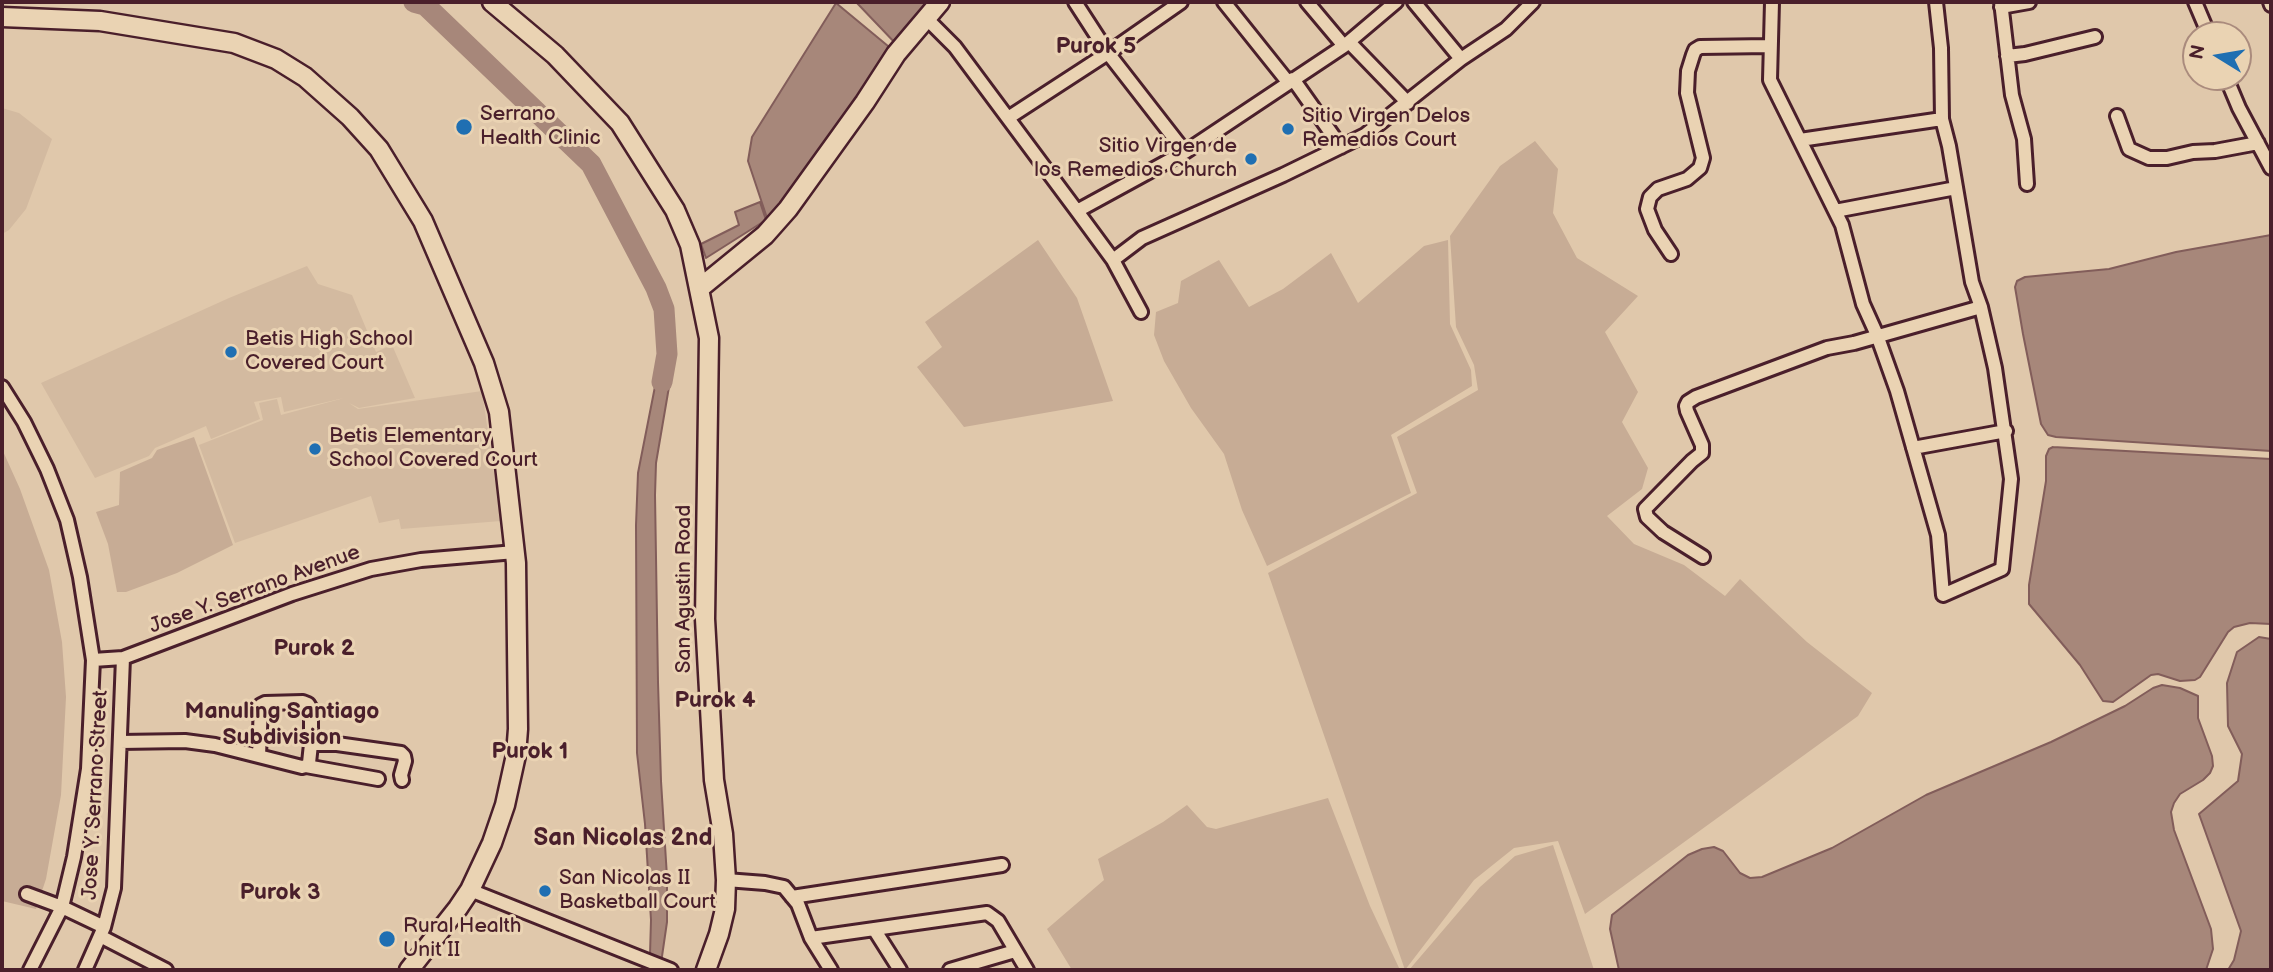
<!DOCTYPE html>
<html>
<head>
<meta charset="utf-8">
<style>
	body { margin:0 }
	#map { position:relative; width:2273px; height:972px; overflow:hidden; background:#e0c8ab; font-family:"Balsamiq Sans",sans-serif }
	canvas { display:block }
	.frame { position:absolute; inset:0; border:4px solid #4a1f2b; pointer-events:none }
	.north { position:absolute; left:2182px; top:21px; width:70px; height:70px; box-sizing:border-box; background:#ead3b3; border:2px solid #aa8b7d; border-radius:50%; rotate:281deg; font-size:19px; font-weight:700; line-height:28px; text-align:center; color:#4a1f2b }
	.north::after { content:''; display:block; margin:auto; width:24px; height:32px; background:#1f6fb2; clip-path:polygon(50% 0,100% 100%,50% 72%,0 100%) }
</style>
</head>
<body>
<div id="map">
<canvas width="2273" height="972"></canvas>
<div class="frame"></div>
<div class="north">N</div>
</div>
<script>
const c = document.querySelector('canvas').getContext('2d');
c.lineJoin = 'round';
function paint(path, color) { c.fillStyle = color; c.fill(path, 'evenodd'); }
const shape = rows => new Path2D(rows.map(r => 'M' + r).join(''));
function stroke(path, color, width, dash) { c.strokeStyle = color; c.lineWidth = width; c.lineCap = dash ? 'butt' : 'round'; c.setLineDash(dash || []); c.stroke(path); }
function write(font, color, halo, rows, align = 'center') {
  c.font = font + ' "Balsamiq Sans",sans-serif'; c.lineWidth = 6; c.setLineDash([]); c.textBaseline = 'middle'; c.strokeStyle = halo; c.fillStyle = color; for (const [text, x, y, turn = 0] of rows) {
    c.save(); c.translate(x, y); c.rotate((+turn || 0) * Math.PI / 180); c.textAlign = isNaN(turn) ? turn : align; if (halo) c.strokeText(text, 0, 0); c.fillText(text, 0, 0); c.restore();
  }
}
paint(shape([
	[2,108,19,113,52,139,26,209,9,230,2,234],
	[307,266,318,284,352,295,376,352,392,345,415,398,359,408,349,403,358,409,482,391,501,521,401,529,399,519,379,523,371,496,235,543,199,445,263,420,259,403,277,399,281,415,344,398,284,412,281,397,254,402,260,419,211,439,206,426,155,448,149,456,95,478,41,383,229,298]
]), '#d3baa0');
paint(shape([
	[1535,141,1558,169,1553,213,1577,258,1638,296,1605,332,1638,392,1622,422,1648,468,1642,489,1607,516,1634,544,1684,565,1725,596,1740,579,1807,642,1872,693,1858,716,1585,914,1558,841,1514,848,1474,880,1405,970,1268,573,1417,493,1397,437,1478,390,1474,365,1456,327,1450,236,1500,166],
	[1038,240,1077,298,1113,401,964,427,917,367,942,347,925,322],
	[1448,240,1450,324,1471,370,1472,386,1391,435,1411,493,1267,566,1242,510,1224,454,1191,408,1164,361,1154,335,1156,312,1178,303,1181,281,1219,260,1249,307,1283,289,1331,253,1358,303,1424,246],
	[194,437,233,545,177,573,126,592,117,592,108,544,96,512,119,505,120,472,152,458,157,450],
	[2,449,20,489,49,570,62,642,66,697,61,795,46,879,36,909,2,901],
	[1328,798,1370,906,1400,970,1072,970,1047,929,1104,880,1098,859,1163,822,1187,805,1207,827,1216,829],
	[1553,845,1594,970,1409,970,1480,887,1515,856]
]), '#c7ac95');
const water = shape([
	[856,2,927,2,929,3,898,46,856,2],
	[836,3,894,51,799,183,767,218,748,161,752,137,836,3],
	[760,202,766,220,706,258,701,244,739,225,735,212,760,202],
	[2271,235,2271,451,2056,437,2048,435,2041,424,2023,334,2015,287,2017,281,2025,277,2109,269,2176,252,2271,235],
	[661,356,671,356,670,381,656,463,655,495,658,682,661,781,667,877,667,922,660,970,646,970,650,954,651,920,645,824,637,753,636,525,638,473,661,356],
	[2053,447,2271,459,2271,624,2250,623,2234,627,2228,632,2200,677,2195,680,2180,681,2158,674,2151,675,2113,702,2103,701,2080,665,2029,604,2029,585,2046,481,2046,456,2049,449,2053,447],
	[2259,637,2271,639,2271,970,2228,970,2234,960,2241,931,2199,814,2238,781,2242,754,2228,726,2227,683,2237,652,2259,637],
	[2162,685,2180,688,2198,696,2198,718,2212,756,2213,766,2210,773,2203,780,2180,794,2174,803,2171,812,2174,830,2211,929,2213,949,2206,970,1619,970,1610,929,1612,915,1688,855,1702,849,1714,847,1723,851,1740,873,1750,878,1762,877,1832,848,1926,795,2051,742,2125,706,2153,688,2162,685]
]);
paint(water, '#a7877a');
stroke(water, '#825d5a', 2);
stroke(shape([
	[414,2,425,5,591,164,656,288,664,309,667,354,662,382]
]), '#a7877a', 21);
const street = shape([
	[1075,2,1108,53,1185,152],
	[1224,2,1288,82],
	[1307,2,1344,46],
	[1414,2,1461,59],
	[1772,2,1770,80,1842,225,1863,304,1877,335,1897,391,1938,535,1943,595,2002,569,2011,479,1995,368,1981,307,1972,282,1949,146,1942,119,1941,48,1936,2],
	[2001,2,2012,95,2024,139,2027,184],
	[2195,2,2209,35],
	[2270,2,2271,5],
	[2001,7,2029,2],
	[925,17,955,47,1077,211,1113,260,1141,312],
	[1349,42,1408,103],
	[2007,56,2025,54,2095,37],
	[2226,77,2239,108,2271,168],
	[1293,79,1341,147],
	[2117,116,2129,149,2149,158,2167,158,2193,152,2215,151,2258,143],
	[1008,118,1108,53,1181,2],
	[1800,140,1942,119],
	[1077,211,1185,152,1344,46,1396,2],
	[1835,211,1956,188],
	[1671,254,1655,230,1647,209,1650,197,1658,189,1687,179,1700,168,1703,158,1687,93,1688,71,1693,55,1695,50,1700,47,1769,46],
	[1113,260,1142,238,1283,175,1365,135,1461,59,1506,29,1533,2],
	[2,387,24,422,47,469,67,520,80,577,93,660,88,769,74,857,62,907,30,970],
	[1913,448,2006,431],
	[1703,557,1663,532,1647,517,1645,509,1692,461,1702,453,1702,445,1687,411,1686,406,1688,402,1696,397,1827,348,1854,343,1981,307],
	[93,660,123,658,292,594,371,569,421,560,515,552],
	[120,742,185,741,215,745,302,767,306,766,378,779],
	[311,744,337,744,401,753,404,756,405,761,401,775,402,780],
	[259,756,261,705,265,703,303,702,308,704,311,709,311,744,309,763,306,766],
	[726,880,765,883,784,887,798,904,811,938,831,970],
	[470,890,671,970],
	[27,894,62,907,104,927],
	[792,897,1002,865],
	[874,929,900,970],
	[100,936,166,970],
	[811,938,987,913,998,921,1027,970],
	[85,970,104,927,114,888,123,658],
	[950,970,1015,951]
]);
const secondary = shape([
	[492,2,555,55,620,123,675,210,690,245,709,338,705,619,714,780,723,834,726,880,725,909,719,934,706,970],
	[2,17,100,21,234,43,276,59,305,77,350,117,379,149,423,221,484,363,499,412,516,563,518,729,516,755,505,805,492,843,470,890,458,908,409,970],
	[700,288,765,235,788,209,865,102,896,54,940,2]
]);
stroke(street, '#4a1f2b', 18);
stroke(secondary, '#4a1f2b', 23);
stroke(street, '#ead3b3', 12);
stroke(secondary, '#ead3b3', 18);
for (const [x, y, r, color] of [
	[464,127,9,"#1f6fb2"],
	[1288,129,7,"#1f6fb2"],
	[1251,159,7,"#1f6fb2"],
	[231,352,7,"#1f6fb2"],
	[315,449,7,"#1f6fb2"],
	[545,891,7,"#1f6fb2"],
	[387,939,9,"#1f6fb2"]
]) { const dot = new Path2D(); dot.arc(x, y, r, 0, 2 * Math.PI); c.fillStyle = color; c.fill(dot); stroke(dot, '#ead3b3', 2.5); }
write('21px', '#4a1f2b', '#ead3b3', [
	["Serrano",480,115],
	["Health Clinic",480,139],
	["Sitio Virgen Delos",1302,117],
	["Remedios Court",1302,141],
	["Sitio Virgen de",1237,147,"right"],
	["los Remedios Church",1237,171,"right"],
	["Betis High School",245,340],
	["Covered Court",245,364],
	["Betis Elementary",329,437],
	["School Covered Court",329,461],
	["San Nicolas II",559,879],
	["Basketball Court",559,903],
	["Rural Health",403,927],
	["Unit II",403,951]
], 'left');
write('21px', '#4a1f2b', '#ead3b3', [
	["San Agustin Road",685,589,-90],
	["Jose Y. Serrano Avenue",255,590,-20],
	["Jose Y. Serrano Street",96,795,-87]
]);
write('bold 23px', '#4a1f2b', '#ead3b3', [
	["Purok 5",1096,47],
	["Purok 2",314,649],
	["Purok 4",715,701],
	["Manuling Santiago",282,712],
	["Subdivision",282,738],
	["Purok 1",530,752],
	["Purok 3",280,893]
]);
write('bold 24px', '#4a1f2b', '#ead3b3', [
	["San Nicolas 2nd",623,839]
]);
</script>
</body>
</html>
